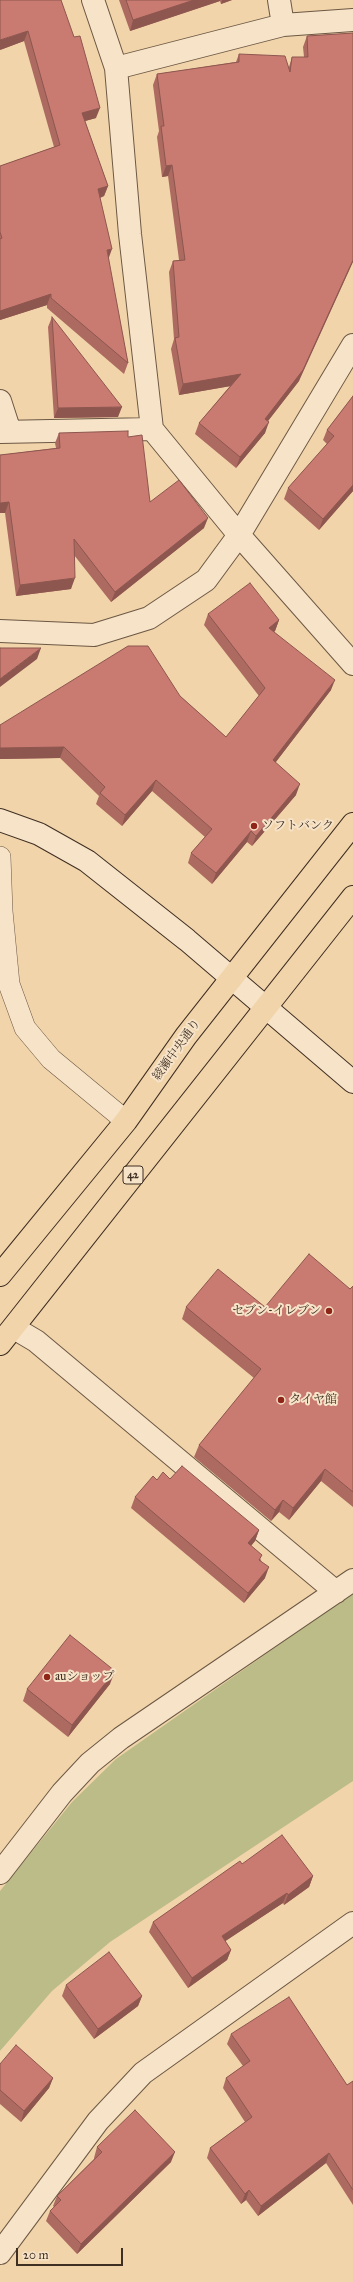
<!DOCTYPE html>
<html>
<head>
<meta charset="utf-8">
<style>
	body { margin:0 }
	#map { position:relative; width:353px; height:2282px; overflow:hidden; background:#f1d4aa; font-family:"IM FELL Great Primer",serif }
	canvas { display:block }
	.scale { position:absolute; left:16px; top:2248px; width:107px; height:18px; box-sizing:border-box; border:2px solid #3f2e22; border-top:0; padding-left:5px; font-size:12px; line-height:14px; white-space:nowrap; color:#3f2e22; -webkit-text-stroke:3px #f6e3c8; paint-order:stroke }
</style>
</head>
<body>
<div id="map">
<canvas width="353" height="2282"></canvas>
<div class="scale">20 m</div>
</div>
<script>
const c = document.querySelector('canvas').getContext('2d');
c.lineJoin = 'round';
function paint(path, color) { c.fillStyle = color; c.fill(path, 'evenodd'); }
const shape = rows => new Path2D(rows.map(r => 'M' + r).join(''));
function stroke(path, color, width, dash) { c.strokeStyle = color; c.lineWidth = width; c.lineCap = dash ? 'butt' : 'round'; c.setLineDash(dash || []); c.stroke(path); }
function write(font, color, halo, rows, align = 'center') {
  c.font = font + ' "IM FELL Great Primer","Noto Serif JP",serif'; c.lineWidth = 4; c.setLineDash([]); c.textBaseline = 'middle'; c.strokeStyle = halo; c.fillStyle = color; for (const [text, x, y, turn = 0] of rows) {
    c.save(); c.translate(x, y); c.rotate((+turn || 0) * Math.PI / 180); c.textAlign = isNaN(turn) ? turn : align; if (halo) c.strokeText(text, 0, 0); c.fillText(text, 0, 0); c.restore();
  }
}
paint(shape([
	[353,1593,353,1781,110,1942,52,1991,0,2051,0,1891,72,1802,116,1759]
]), '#bbbc88');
const lane = shape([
	[0,857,2,911,9,984,25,1028,51,1059,126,1121]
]);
const street = shape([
	[93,0,116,68,130,234,152,429,239,535,353,664],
	[279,0,283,25],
	[116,68,283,25,353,20],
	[0,401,10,432],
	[0,432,152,429],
	[0,631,94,635,149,618,206,580,239,535,353,345],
	[14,1328,36,1341,336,1592],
	[0,1873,62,1793,90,1763,121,1738,353,1580],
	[0,2253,98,2121,143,2073,353,1923]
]);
const secondary = shape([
	[0,820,39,834,87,861,187,940,353,1082]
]);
const primary = shape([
	[0,1275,126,1121,186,1036,353,824],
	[0,1344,353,897]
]);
stroke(lane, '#6c5844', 22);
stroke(street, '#6c5844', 24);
stroke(secondary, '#3f2e22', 24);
stroke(primary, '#3f2e22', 24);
stroke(lane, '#f6e3c8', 21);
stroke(street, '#f6e3c8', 22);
stroke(secondary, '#f6e3c8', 22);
stroke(primary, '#f1d4aa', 22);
paint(shape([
	[61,0,96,118,85,121,108,186,104,196,100,198,108,260,128,363,124,374,47,308,47,305,0,320,0,166,54,147,24,41,0,50],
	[119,0,232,0,221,4,220,1,130,31],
	[353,33,299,381,268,421,265,433,236,468,195,434,199,423,230,386,179,395,171,349,174,339,169,272,173,261,179,260,168,176,162,177,157,137,159,131,153,85,157,74,236,62,239,54,289,67,292,57,304,57,303,47,307,36],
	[52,317,118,417,54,418,48,327],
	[353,396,353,491,319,530,284,499,288,488,327,444,323,440,327,430],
	[59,433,128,437,150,502,204,528,111,602,74,555,71,589,16,596,5,513,0,455,56,448,55,443],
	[208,614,279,620,275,631,274,632,331,690,275,763,296,795,252,846,247,842,212,884,188,863,191,853,205,837,152,791,122,826,96,804,99,796,60,758,0,759,0,725,180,696,226,737,259,696,204,625],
	[353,1286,353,1507,321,1481,289,1520,279,1512,271,1521,194,1457,199,1445,254,1378,182,1319,186,1307,265,1307,350,1289],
	[170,1479,259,1530,255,1541,251,1546,261,1560,265,1578,244,1603,131,1508,135,1497],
	[110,1684,68,1737,23,1701,27,1689],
	[242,1864,313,1876,309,1887,284,1905,283,1903,225,1941,231,1950,227,1960,188,1988,149,1932,153,1922],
	[66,1985,142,1996,138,2006,94,2039,62,1996],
	[231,2034,347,2085,353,2081,353,2205,326,2163,258,2216,246,2200,241,2204,207,2158,210,2148,245,2122,223,2088,226,2078,243,2066,227,2044],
	[0,2064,53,2078,49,2088,21,2122,0,2104],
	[97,2147,171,2162,77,2254,46,2221,50,2211,54,2207,53,2206,57,2196,94,2159,94,2158]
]), '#ad6a61');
paint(shape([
	[194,0,220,0,220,1,130,31,133,20],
	[222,0,232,0,221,4],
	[28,31,24,41,0,50,0,40],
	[100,108,96,118,78,123,82,113],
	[172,165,168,176,162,177,166,166],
	[108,186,104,196,94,200,98,189],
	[112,249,108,260,107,250],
	[353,260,353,262,299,381,261,430,265,419],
	[51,294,47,305,0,320,0,311],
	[241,374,237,385,179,395,183,384],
	[122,407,118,417,54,418,58,408],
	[269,422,265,433,236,468,240,457],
	[353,485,353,491,319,530,323,519],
	[9,502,5,513,0,513,0,503],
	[208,518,204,528,111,602,115,592],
	[75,578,71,589,16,596,20,585],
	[279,620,275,631,265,638,269,628],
	[41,648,37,659,0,687,0,679],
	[335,680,331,690,269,771,273,760],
	[64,747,60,758,0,759,0,748],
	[156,780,152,791,122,826,125,815],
	[300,784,296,795,252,846,256,836],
	[251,831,247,842,212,884,216,873],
	[325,1469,321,1481,289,1520,293,1508],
	[283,1500,279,1512,271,1521,275,1510],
	[259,1530,255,1541,244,1554,248,1543],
	[269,1567,265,1578,244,1603,248,1593],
	[115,1671,110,1684,68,1737,72,1725],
	[313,1876,309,1887,284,1905,288,1895],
	[287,1893,283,1903,218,1946,222,1936],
	[231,1950,227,1960,188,1988,192,1978],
	[142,1996,138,2006,94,2039,98,2029],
	[53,2078,49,2088,21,2122,24,2111],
	[175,2152,171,2162,77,2254,81,2244],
	[329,2153,326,2163,258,2216,261,2206],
	[249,2190,246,2200,241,2204,245,2194]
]), '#8d564f');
const building = shape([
	[0,0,61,0,74,37,80,36,100,108,82,113,108,186,98,189,112,249,107,250,128,363,51,298,51,294,0,311,0,239,2,238,0,232,0,166,60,145,28,31,0,40,0,0],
	[126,0,194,0,133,20,126,0],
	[353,33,353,260,303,370,265,419,269,422,240,457,199,423,241,374,183,384,175,338,179,337,173,261,185,260,172,165,166,166,161,126,164,126,157,74,239,62,239,54,285,56,290,72,292,57,308,57,307,36,353,33],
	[52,317,122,407,58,408,52,317],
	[353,396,353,485,323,519,288,488,334,436,327,430,353,396],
	[128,431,128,437,142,435,150,502,179,480,208,518,115,592,74,539,75,578,20,585,9,502,0,503,0,455,60,448,59,433,128,431],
	[250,583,279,620,269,628,335,680,273,760,300,784,256,836,251,831,216,873,191,853,212,829,156,780,125,815,100,793,105,787,64,747,0,748,0,725,128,646,148,646,180,696,226,737,265,688,208,614,250,583],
	[0,648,41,648,0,679,0,648],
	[309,1254,350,1289,353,1286,353,1492,325,1469,293,1508,283,1500,275,1510,199,1445,261,1369,186,1307,218,1269,265,1307,309,1254],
	[182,1466,259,1530,248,1543,262,1555,259,1560,269,1567,248,1593,135,1497,153,1476,157,1480,163,1472,170,1479,182,1466],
	[70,1635,115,1671,72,1725,27,1689,70,1635],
	[282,1835,313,1876,288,1895,287,1893,222,1936,231,1950,192,1978,153,1922,240,1861,242,1864,282,1835],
	[109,1952,142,1996,98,2029,66,1985,109,1952],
	[289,1997,347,2085,353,2081,353,2190,329,2153,261,2206,249,2190,245,2194,210,2148,252,2117,226,2078,250,2061,231,2034,289,1997],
	[16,2045,53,2078,24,2111,0,2090,0,2064,16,2045],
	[135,2110,175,2152,81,2244,50,2211,61,2200,57,2196,102,2152,97,2147,135,2110]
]);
paint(building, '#c97b71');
stroke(building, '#8d564f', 1);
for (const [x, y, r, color] of [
	[254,826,4,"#8f2418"],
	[329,1311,4,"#8f2418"],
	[281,1400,4,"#8f2418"],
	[47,1677,4,"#8f2418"]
]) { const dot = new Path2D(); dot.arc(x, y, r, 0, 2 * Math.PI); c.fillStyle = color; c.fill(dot); stroke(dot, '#f6e3c8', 1.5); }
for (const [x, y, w] of [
	[133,1175,20]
]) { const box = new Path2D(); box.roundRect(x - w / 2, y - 9, w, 18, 3); c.fillStyle = '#f6e3c8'; c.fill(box); stroke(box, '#3f2e22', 1); }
write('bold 11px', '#3f2e22', null, [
	["42",133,1175]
]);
write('12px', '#3f2e22', '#f6e3c8', [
	["ソフトバンク",262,826],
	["セブン-イレブン",321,1311,"right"],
	["タイヤ館",289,1400],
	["auショップ",55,1677]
], 'left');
write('12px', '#3f2e22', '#f6e3c8', [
	["綾瀬中央通り",177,1050,-54]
]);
</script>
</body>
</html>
